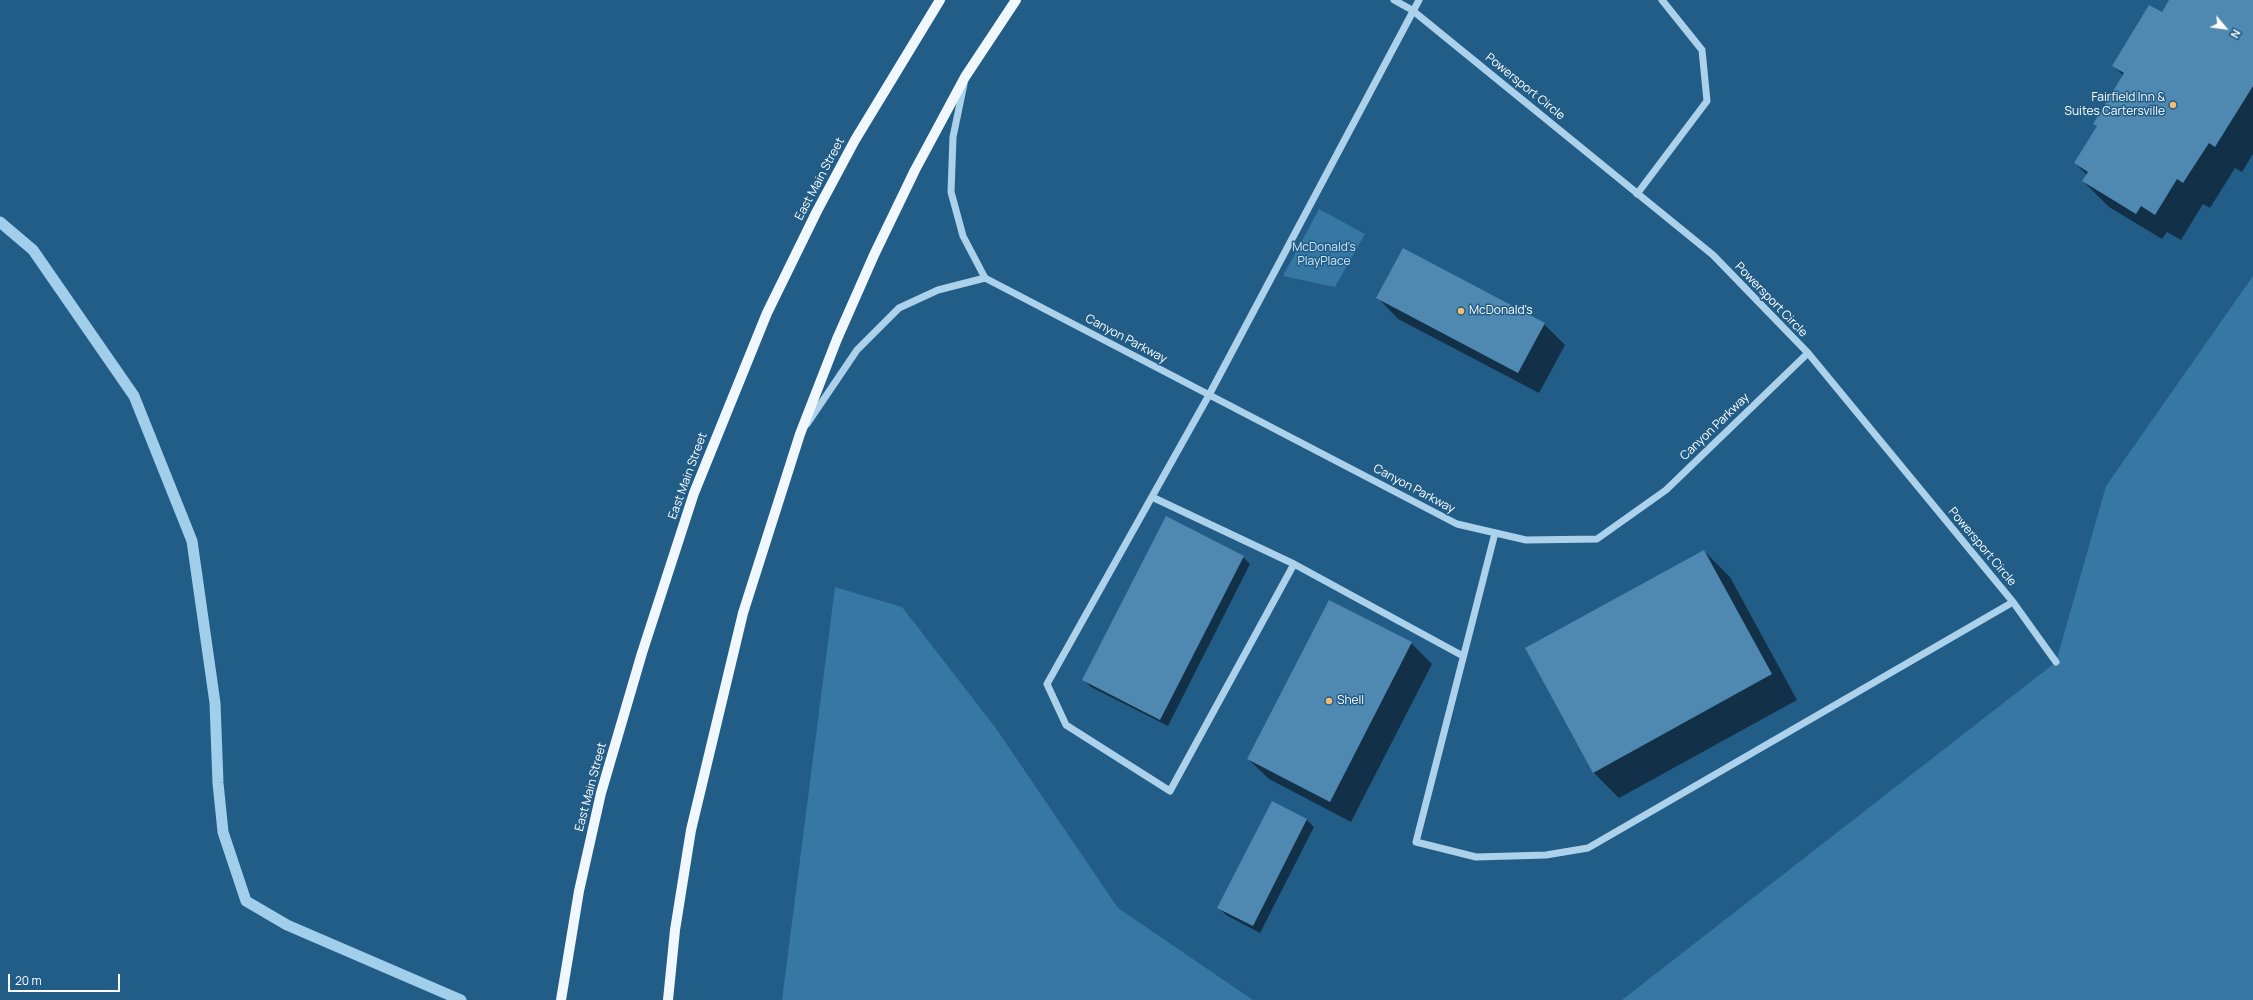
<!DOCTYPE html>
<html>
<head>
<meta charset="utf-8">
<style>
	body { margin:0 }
	#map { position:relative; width:2253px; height:1000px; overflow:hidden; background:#225d87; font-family:Manrope,sans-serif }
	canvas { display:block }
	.north { position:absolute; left:2205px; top:8px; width:40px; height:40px; -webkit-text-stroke:3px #225d87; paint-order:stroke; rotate:119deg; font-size:11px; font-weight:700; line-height:16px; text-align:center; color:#fff }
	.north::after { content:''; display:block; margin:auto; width:14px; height:18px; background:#fff; clip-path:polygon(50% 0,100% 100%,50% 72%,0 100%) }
	.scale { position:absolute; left:8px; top:974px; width:112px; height:18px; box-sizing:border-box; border:2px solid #fff; border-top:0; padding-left:5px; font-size:12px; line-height:14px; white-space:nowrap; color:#fff; -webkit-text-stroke:3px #225d87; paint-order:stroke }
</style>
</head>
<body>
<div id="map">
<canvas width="2253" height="1000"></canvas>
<div class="north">N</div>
<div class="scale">20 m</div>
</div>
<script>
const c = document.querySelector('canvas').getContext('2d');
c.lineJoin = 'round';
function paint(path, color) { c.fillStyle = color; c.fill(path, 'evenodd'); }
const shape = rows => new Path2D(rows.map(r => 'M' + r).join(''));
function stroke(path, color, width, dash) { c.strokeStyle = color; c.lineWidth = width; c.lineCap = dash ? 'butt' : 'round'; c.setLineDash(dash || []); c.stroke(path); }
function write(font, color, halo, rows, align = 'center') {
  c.font = font + ' Manrope,sans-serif'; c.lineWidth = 3; c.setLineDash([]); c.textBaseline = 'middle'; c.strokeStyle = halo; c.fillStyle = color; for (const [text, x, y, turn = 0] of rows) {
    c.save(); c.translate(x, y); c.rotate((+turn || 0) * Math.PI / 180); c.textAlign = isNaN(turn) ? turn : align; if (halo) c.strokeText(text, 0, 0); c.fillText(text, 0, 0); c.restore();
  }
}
paint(shape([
	[1319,209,1365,234,1335,287,1283,276],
	[2253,276,2253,1000,1622,1000,2056,662,2106,486],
	[835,587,902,607,995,727,1118,908,1253,1000,782,1000]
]), '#3677a4');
paint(shape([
	[2170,0,2253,0,2253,154,2242,172,2235,168,2210,208,2203,204,2181,240,2167,232,2162,239,2109,207,2083,181,2087,175,2075,163,2098,127,2094,124,2123,75,2113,66,2162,14],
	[1378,298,1544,324,1565,345,1539,393,1398,319],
	[1704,551,1730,577,1797,700,1619,798,1593,772],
	[1243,557,1250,564,1168,726,1091,687,1084,680],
	[1329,601,1411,643,1432,664,1351,822,1269,779,1248,759],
	[1307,820,1314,827,1260,933,1226,915,1219,908]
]), '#0007');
stroke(shape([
	[0,222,33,250,134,396,192,541,215,703,218,783,223,832,246,901,287,925,461,1000]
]), '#a0ceeb', 11);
paint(shape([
	[2169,0,2253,0,2253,86,2215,147,2209,143,2183,183,2177,179,2155,215,2141,206,2136,214,2082,181,2088,172,2074,163,2097,126,2093,124,2124,73,2112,66,2149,5,2162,12],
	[1403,248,1545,323,1518,373,1376,298],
	[1166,516,1244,556,1160,720,1082,680],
	[1704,550,1772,674,1593,773,1525,648],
	[1329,600,1412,642,1330,802,1247,759],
	[1272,801,1307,819,1253,926,1217,908]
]), '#4f88b1');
stroke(shape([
	[1394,0,1412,10,1713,255,1808,353,2013,602,2056,662],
	[1419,0,1209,395,1047,684,1066,725,1170,791,1294,564,1463,656],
	[964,84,953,137,951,192,963,236,985,278,1457,524,1526,540,1597,539,1666,490,1808,353],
	[1637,194,1707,101,1702,50,1662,0],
	[807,424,857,350,899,308,938,290,985,278],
	[1152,497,1294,564],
	[1495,533,1416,842,1476,857,1546,855,1588,848,2013,602]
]), '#acd1ea', 7);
stroke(shape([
	[561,1000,579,891,601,793,642,653,694,493,767,313,817,211,855,140,940,0],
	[668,1000,675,930,691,830,743,613,800,434,837,339,874,255,915,170,965,77,1016,0]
]), '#f0f8fe', 10);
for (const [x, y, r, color] of [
	[2173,105,4,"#f6bb6e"],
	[1461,311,4,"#f6bb6e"],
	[1329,701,4,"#f6bb6e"]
]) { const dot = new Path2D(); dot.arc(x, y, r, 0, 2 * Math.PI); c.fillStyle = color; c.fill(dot); stroke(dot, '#225d87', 1.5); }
write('12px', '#fff', '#225d87', [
	["Powersport Circle",1525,87,39],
	["East Main Street",820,179,-62],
	["Powersport Circle",1771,300,46],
	["Canyon Parkway",1126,339,28],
	["Canyon Parkway",1715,427,-44],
	["East Main Street",688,476,-70],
	["Canyon Parkway",1414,489,28],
	["Powersport Circle",1982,547,50],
	["East Main Street",591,787,-75]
]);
write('12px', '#fff', '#225d87', [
	["Fairfield Inn &",2165,98,"right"],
	["Suites Cartersville",2165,112,"right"],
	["McDonald's",1469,311],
	["Shell",1337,701]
], 'left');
write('12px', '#d1e8f7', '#225d87', [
	["McDonald's",1324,248],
	["PlayPlace",1324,262]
]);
</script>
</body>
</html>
